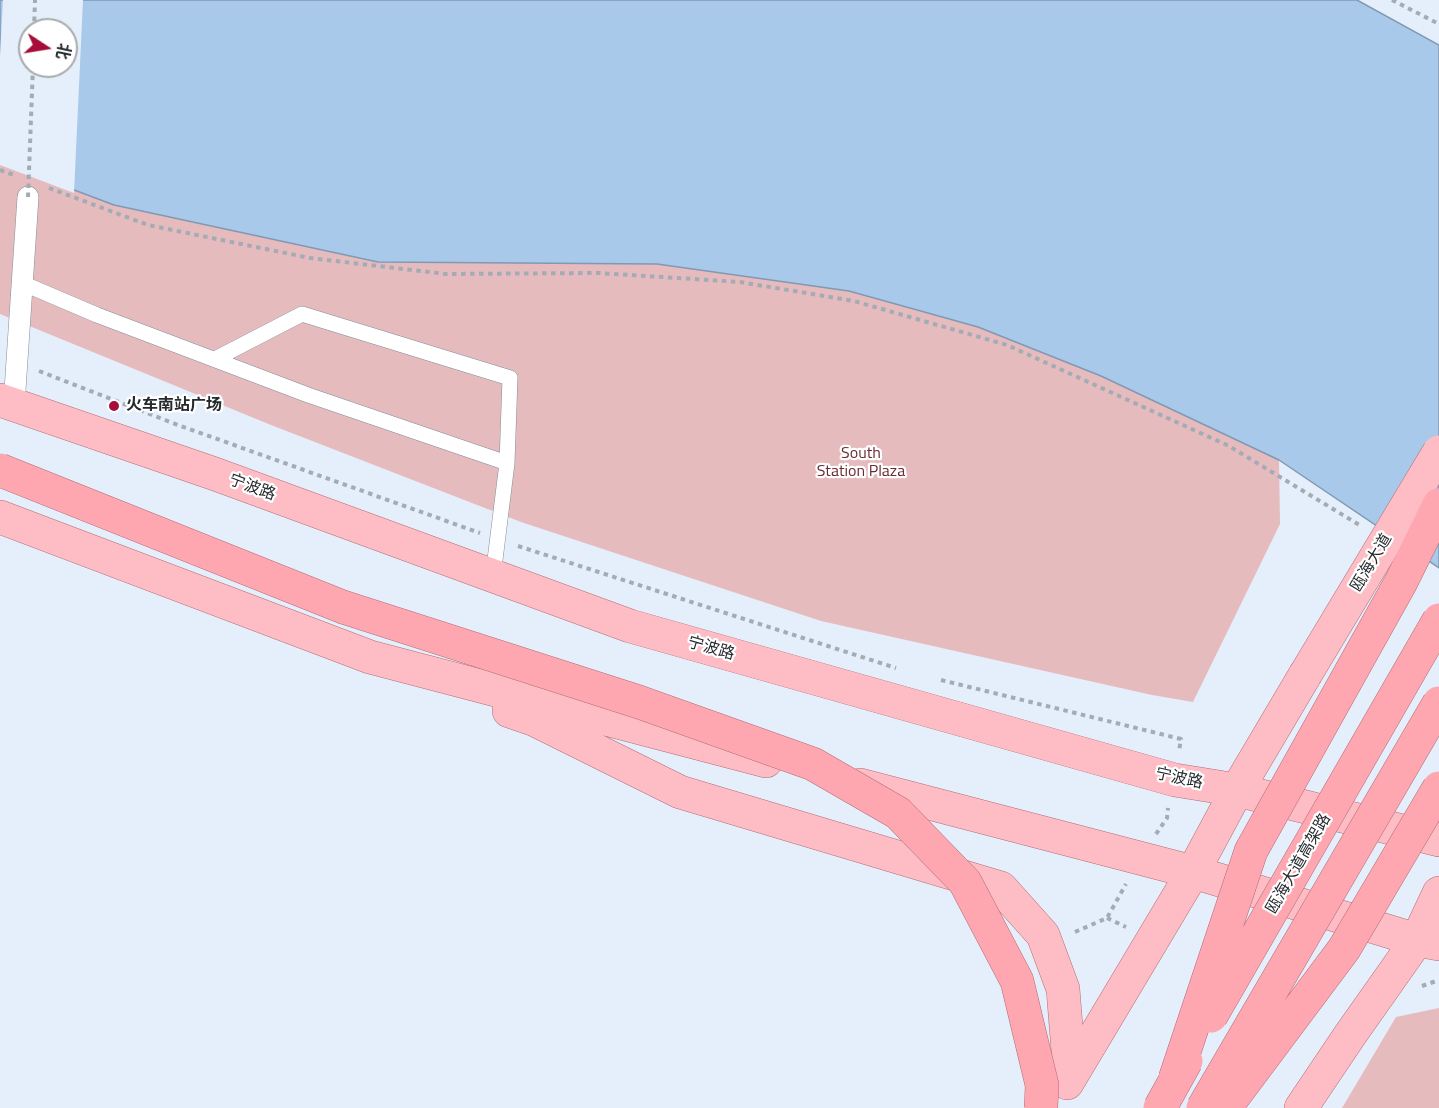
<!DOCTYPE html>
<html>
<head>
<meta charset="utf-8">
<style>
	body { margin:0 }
	#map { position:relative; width:1439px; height:1108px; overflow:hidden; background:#e4effb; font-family:"Titillium Web","Noto Sans SC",sans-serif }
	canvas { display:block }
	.north { position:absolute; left:18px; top:18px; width:60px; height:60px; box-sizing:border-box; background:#fff; border:2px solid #a8aaab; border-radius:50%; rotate:102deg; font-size:16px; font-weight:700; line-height:24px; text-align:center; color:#252a2e }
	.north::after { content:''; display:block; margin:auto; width:21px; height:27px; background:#a70d3a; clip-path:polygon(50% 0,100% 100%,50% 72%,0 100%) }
</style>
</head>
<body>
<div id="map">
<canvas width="1439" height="1108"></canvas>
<div class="north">北</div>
</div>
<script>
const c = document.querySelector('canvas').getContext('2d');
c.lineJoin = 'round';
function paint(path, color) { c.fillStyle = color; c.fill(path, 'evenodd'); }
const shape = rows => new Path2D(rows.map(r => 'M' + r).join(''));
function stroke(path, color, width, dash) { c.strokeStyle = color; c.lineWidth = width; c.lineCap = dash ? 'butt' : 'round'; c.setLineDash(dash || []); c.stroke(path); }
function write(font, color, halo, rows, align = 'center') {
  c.font = font + ' "Titillium Web","Noto Sans SC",sans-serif'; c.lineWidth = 4.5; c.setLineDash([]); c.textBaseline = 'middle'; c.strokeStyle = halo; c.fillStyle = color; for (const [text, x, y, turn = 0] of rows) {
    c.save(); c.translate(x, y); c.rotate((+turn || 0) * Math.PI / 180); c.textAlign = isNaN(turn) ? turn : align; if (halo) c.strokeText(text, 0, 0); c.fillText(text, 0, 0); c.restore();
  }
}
paint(shape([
	[0,162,114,205,378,262,657,264,849,291,978,327,1101,376,1279,460,1280,524,1193,702,1152,695,821,621,521,522,271,425,0,314],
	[1439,1008,1439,1108,1342,1108,1396,1017]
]), '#e6bbbe');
const water = shape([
	[0,0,1357,0,1439,45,1439,568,1279,460,1101,376,978,327,849,291,657,264,378,262,114,205,0,162,0,0],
	[30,30,66,30,66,66,30,66,30,30]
]);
paint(water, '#a9c9ea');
stroke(water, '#8199b2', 1.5);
paint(shape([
	[3,0,83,0,74,193,0,165,0,56],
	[30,30,66,30,66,66,30,66]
]), '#e4effb');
const service = shape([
	[22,283,97,315,308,395,507,463,493,576],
	[215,359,302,314,510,378,507,463]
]);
const pedestrian = shape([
	[14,405,28,197]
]);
const primary = shape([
	[0,400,215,474,630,626,1175,780,1237,790,1439,840],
	[0,517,370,657,766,761],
	[509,711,535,720,680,792,1001,888,1043,935,1063,989,1068,1051,1067,1083],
	[860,785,1193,872,1417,940,1439,944],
	[1067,1083,1193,872,1237,790,1305,675],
	[1301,1108,1350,1035,1417,940,1439,893]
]);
stroke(service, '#838e98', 16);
stroke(pedestrian, '#838e98', 22);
stroke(primary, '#b26d76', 34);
stroke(shape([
	[1392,0,1439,24],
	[34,30,35,0],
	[0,170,17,176],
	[49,188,148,225,310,258,446,274,599,273,740,282,854,301,1007,345,1229,446,1361,526],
	[39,371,178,425,480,533],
	[518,546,896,668],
	[941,680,1181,739,1179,751],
	[1156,834,1167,818,1168,808],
	[1107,918,1126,927],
	[1075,932,1107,918,1126,884],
	[1422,986,1439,980]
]), '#a3acb5', 4, [4.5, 4.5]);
stroke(service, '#fff', 15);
stroke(pedestrian, '#fff', 21);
stroke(primary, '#febdc4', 33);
const primaryBridge = shape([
	[1305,675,1439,452]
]);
const trunkBridge = shape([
	[0,470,343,607,639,702,813,764,898,813,965,882,1017,981,1042,1085,1041,1108],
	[1211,1016,1439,620],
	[1175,1079,1251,851,1401,582,1439,505],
	[1160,1108,1186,1061],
	[1203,1108,1439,703],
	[1225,1108,1344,949,1439,788]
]);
stroke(primaryBridge, '#b26d76', 34, []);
stroke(trunkBridge, '#b26d76', 34, []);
stroke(shape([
	[28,197,33,66]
]), '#a3acb5', 4, [4.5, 4.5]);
stroke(primaryBridge, '#febdc4', 33);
stroke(trunkBridge, '#fea7b0', 33);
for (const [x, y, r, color] of [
	[114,406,6,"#a70d3a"]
]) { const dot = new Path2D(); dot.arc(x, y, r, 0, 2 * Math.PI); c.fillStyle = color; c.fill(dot); stroke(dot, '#fff', 2); }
write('bold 16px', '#252a2e', '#fff', [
	["火车南站广场",126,406]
], 'left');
write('16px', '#692c34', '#fff', [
	["South",861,454],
	["Station Plaza",861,472]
]);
write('16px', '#252a2e', '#fff', [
	["宁波路",252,488,20],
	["瓯海大道",1372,563,-59],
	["宁波路",711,649,16],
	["宁波路",1179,779,12],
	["瓯海大道高架路",1299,864,-60]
]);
</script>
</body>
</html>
